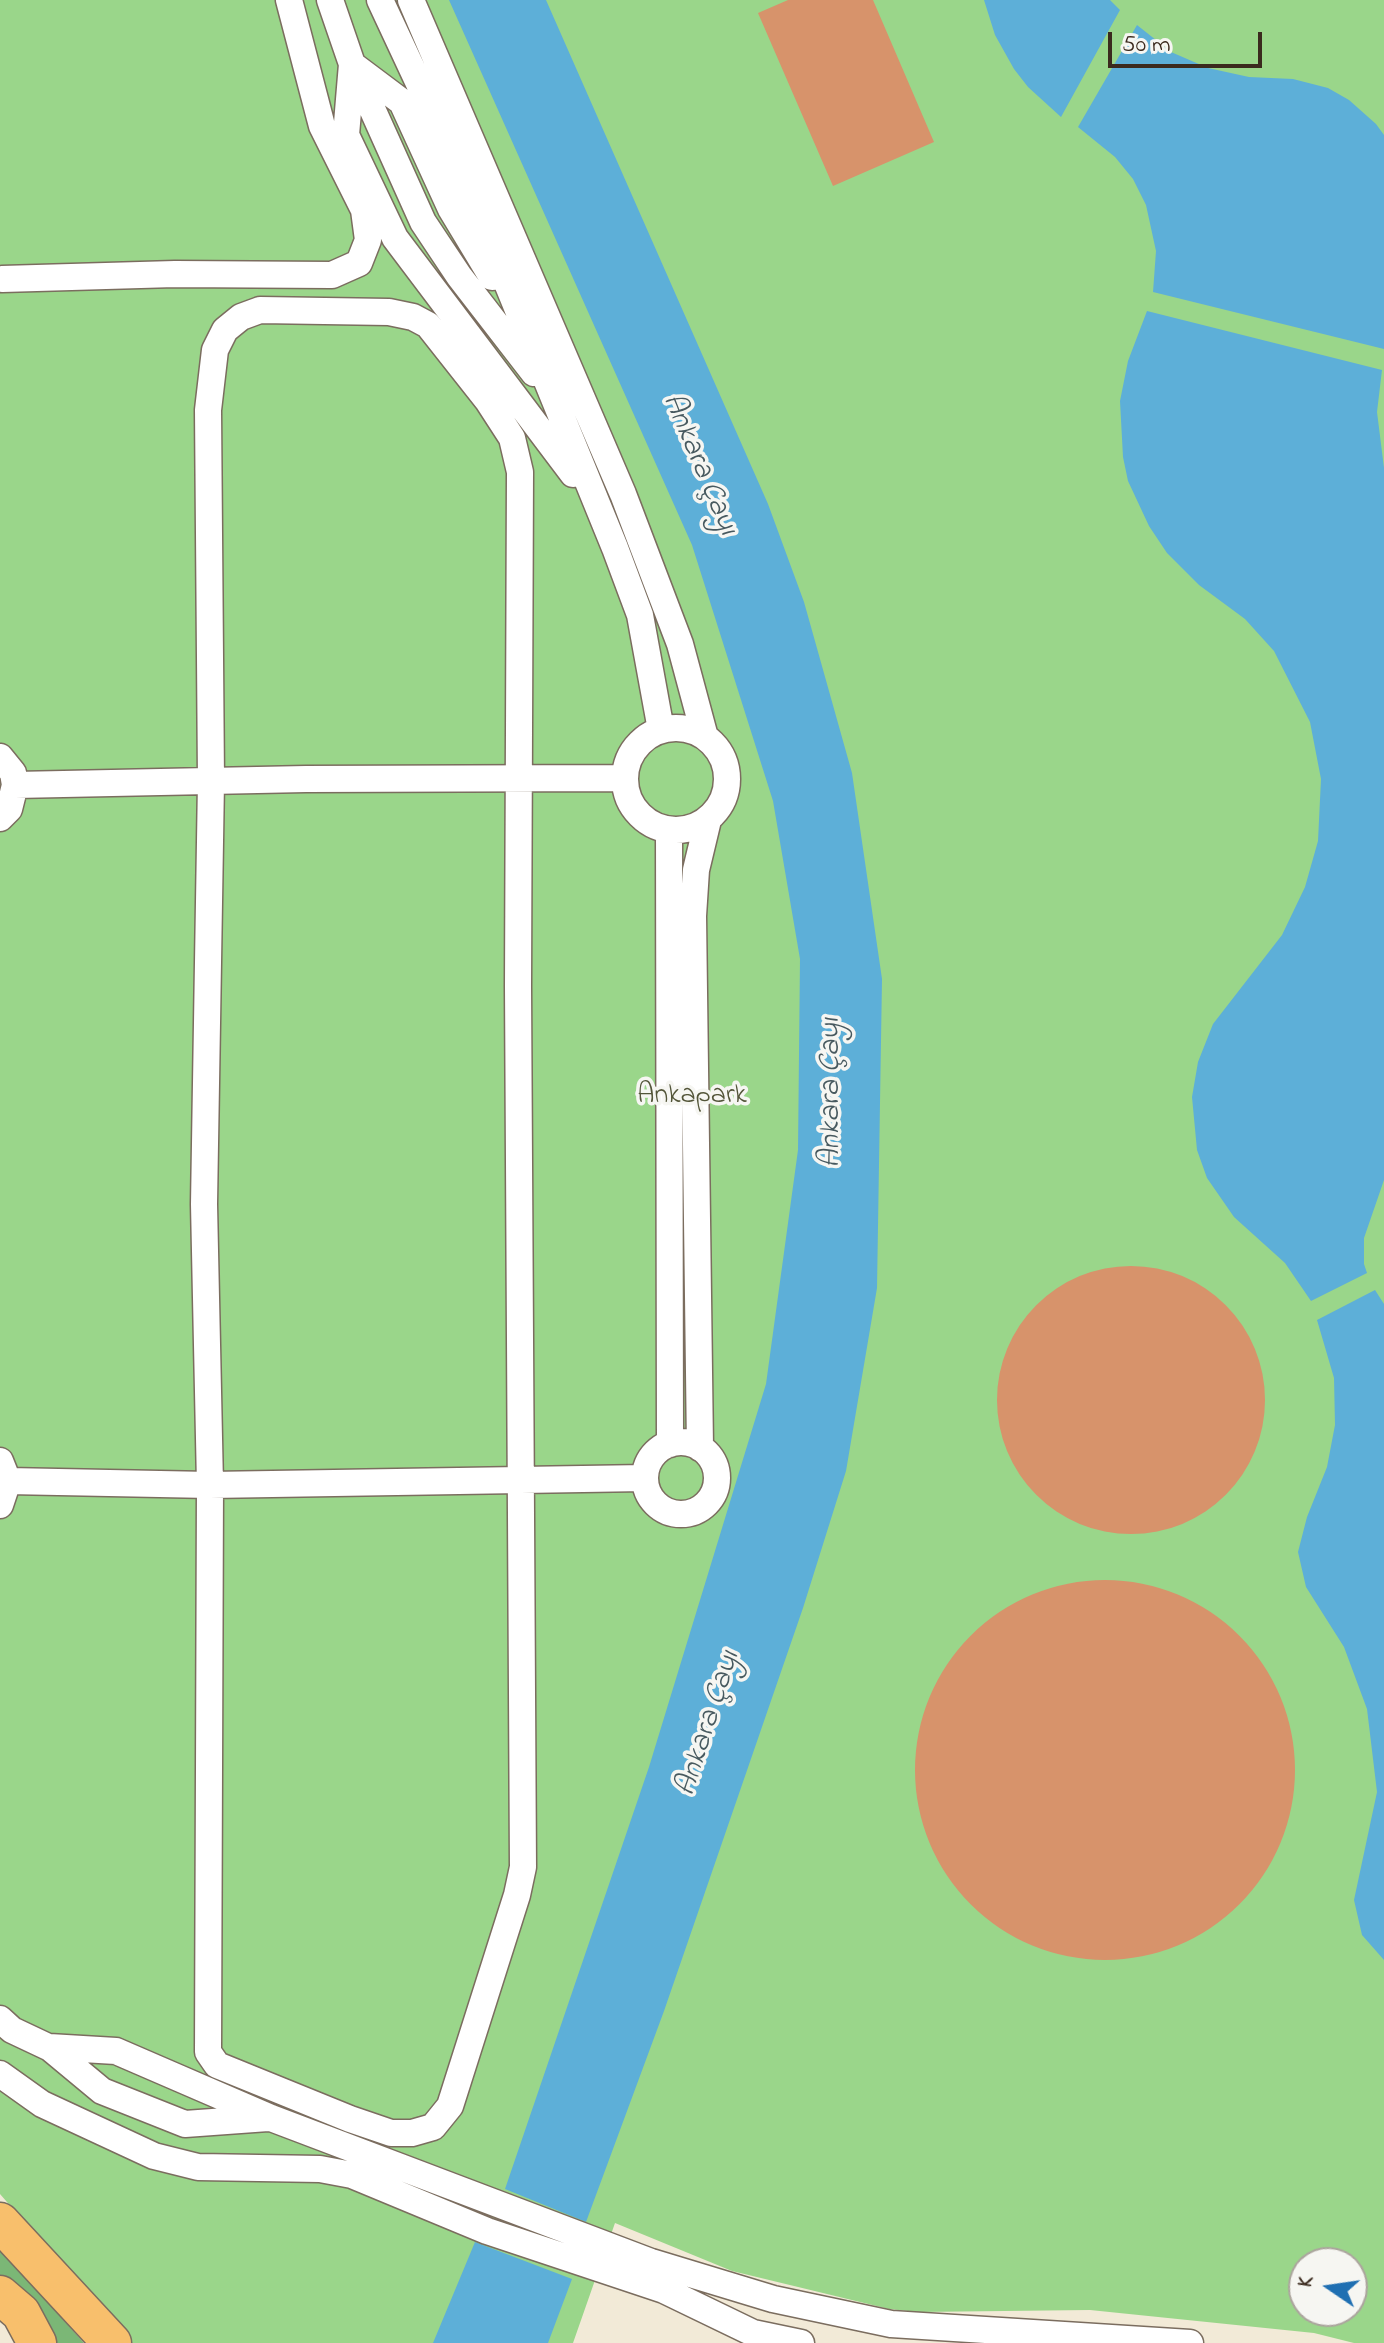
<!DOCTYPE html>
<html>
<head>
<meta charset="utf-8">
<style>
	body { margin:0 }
	#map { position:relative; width:1384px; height:2343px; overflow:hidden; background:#f2ead7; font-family:"Indie Flower",sans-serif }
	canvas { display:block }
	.north { position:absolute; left:1288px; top:2247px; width:80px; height:80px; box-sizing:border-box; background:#f6f6f2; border:2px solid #aba49d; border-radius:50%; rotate:283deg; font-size:22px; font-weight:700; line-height:32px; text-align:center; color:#3b2a1e }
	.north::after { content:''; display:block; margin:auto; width:28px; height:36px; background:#1f6fb2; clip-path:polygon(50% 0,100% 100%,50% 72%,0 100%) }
	.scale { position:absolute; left:1108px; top:32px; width:154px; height:36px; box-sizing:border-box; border:4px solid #3b2a1e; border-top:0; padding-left:10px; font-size:24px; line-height:28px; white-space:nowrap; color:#3b2a1e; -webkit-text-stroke:6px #f6f6f2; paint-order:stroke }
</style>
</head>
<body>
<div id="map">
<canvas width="1384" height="2343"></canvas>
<div class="north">K</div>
<div class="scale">50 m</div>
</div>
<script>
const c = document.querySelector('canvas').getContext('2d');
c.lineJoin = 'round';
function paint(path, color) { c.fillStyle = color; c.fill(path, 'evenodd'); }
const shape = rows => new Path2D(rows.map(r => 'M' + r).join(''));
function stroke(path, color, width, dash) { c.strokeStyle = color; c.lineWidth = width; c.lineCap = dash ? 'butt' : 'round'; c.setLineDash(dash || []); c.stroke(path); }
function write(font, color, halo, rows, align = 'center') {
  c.font = font + ' "Indie Flower",sans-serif'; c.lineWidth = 7; c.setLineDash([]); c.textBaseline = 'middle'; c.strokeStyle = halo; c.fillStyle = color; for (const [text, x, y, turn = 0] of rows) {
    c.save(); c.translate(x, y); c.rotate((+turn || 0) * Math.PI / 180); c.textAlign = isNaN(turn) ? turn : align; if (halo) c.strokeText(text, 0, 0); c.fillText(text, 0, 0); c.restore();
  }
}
paint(shape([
	[0,0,1384,0,1384,2343,1354,2343,1314,2333,1090,2310,918,2312,889,2309,732,2271,615,2223,573,2343,129,2343,0,2194],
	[1304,2263,1352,2263,1352,2311,1304,2311]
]), '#9ad68a');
paint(shape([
	[0,2249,84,2343,55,2343,31,2297,0,2277]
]), '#7bb776');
paint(shape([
	[449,0,546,0,768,504,804,602,852,773,882,979,877,1288,846,1471,803,1608,664,2011,586,2222,505,2189,649,1767,766,1384,798,1150,800,959,773,801,692,545],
	[984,0,1110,0,1120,10,1061,117,1028,87,1014,69,995,35],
	[1137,25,1171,52,1208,68,1249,77,1293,79,1328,88,1349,100,1376,124,1384,135,1384,349,1153,292,1156,251,1146,205,1133,179,1115,157,1078,127],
	[1147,311,1382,370,1377,412,1384,468,1384,1180,1364,1238,1364,1264,1367,1273,1311,1301,1285,1263,1234,1217,1207,1178,1197,1150,1192,1097,1198,1062,1213,1024,1282,935,1305,887,1318,841,1321,779,1310,722,1274,651,1245,619,1199,585,1167,553,1149,526,1128,481,1123,457,1120,401,1128,361],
	[1375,1290,1384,1304,1384,1960,1362,1935,1354,1900,1377,1792,1367,1709,1344,1647,1306,1587,1298,1552,1307,1517,1327,1467,1335,1425,1334,1378,1317,1320],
	[475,2242,572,2279,548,2343,433,2343]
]), '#5dafd8');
paint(shape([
	[788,0,873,0,934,142,833,186,758,13],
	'997 1400a134 134 0 1 1 268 0a134 134 0 1 1-268 0Z',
	'915 1770a190 190 0 1 1 380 0a190 190 0 1 1-380 0Z'
]), '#d7936b');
const minor = shape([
	[330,0,352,64,423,222,459,276,534,373],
	[380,0,472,197,615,548,640,615,661,730],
	[411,0,623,494,680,644,705,737],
	[352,64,346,135,395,238,573,474],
	[354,66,402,102,451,209,492,277],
	[2,279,175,274,332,275,359,263,368,240,364,210,322,126,289,0],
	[260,310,389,312,413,317,428,325,488,401,512,438,520,472,518,986,523,1867,517,1895,450,2106,433,2127,412,2133,391,2133,350,2119,217,2065,208,2052,210,1485,204,1204,211,781,208,410,215,350,225,330,241,317,260,310],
	'625 779a51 51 0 1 1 102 0a51 51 0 1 1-102 0Z',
	[0,757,13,773,15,785,9,809,0,818],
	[15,785,306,779,624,778],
	[669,830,670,1444],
	'645 1478a36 36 0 1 1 72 0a36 36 0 1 1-72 0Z',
	[700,1448,693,916,696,870,708,820],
	[0,1461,8,1481,0,1505],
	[8,1481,210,1485,645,1478],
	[0,2019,12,2030,65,2055],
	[49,2047,116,2051,271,2118,651,2262,773,2299,891,2324,1190,2343],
	[49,2047,102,2091,185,2124,268,2118],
	[0,2074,42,2104,154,2156,198,2167,320,2169,352,2175,487,2231,664,2290,753,2333,801,2343]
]);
const highway = shape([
	[0,2222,112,2343],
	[0,2295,21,2313,37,2343]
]);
stroke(minor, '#7b6d5f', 29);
stroke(highway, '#7b6d5f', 41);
stroke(minor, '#fff', 26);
stroke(highway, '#f8bf6c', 38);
write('28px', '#535539', '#f6f6f2', [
	["Ankapark",692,1097]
]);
write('italic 30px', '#47595f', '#f6f6f2', [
	["Ankara Çayı",698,465,67],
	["Ankara Çayı",833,1093,-90],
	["Ankara Çayı",710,1724,-72]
]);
</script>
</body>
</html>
